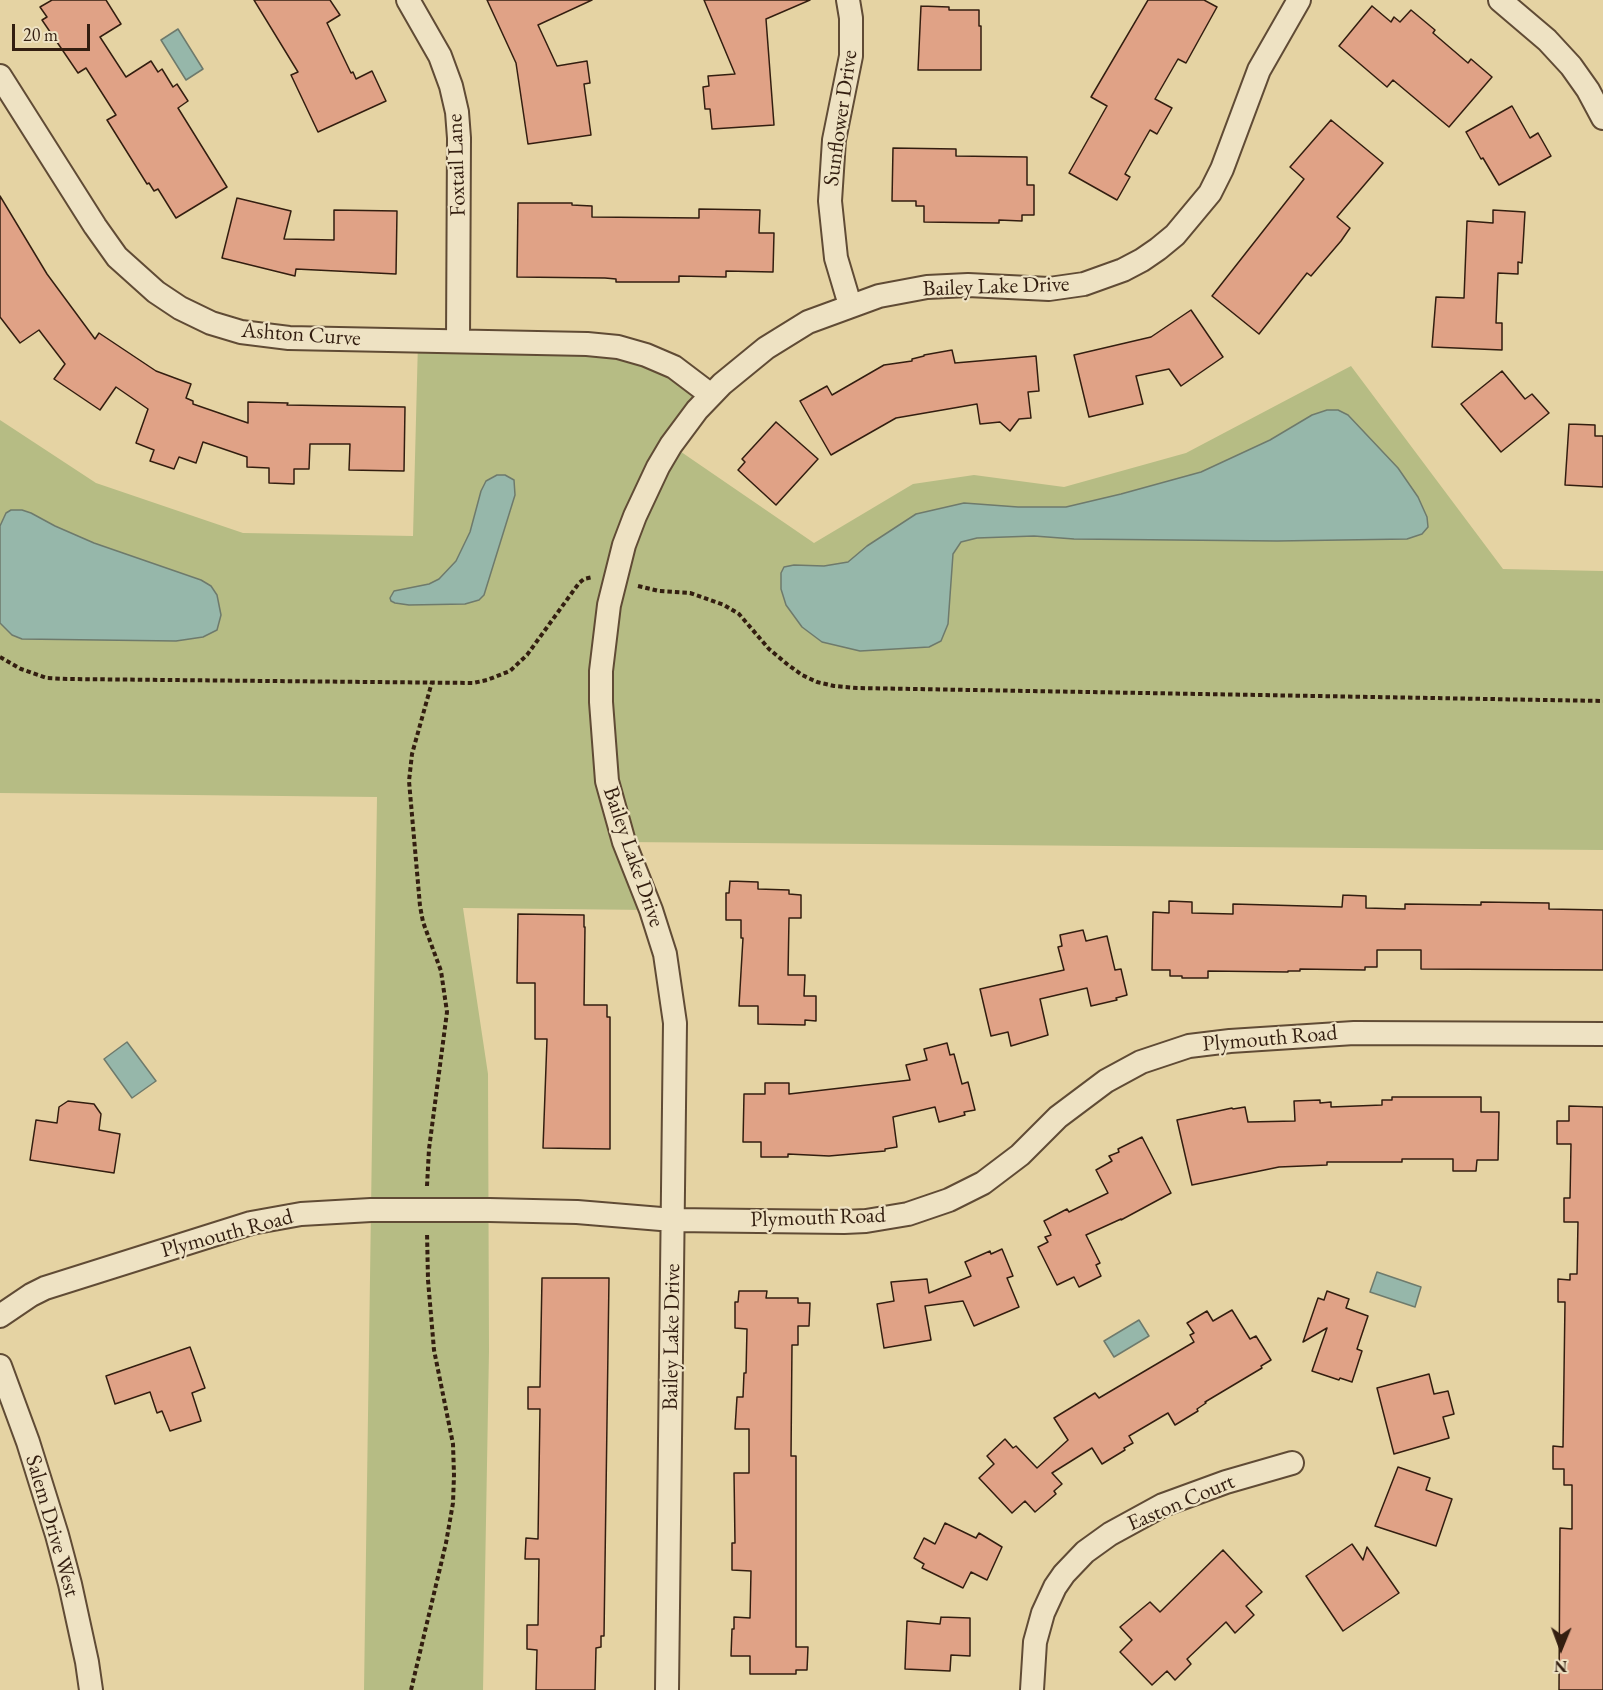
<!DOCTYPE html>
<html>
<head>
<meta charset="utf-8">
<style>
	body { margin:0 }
	#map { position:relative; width:1603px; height:1690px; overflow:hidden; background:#e5d3a3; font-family:"EB Garamond",serif }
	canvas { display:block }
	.north { position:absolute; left:1531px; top:1618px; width:60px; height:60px; -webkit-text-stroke:4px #eee2c3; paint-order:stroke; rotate:181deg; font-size:16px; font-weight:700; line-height:24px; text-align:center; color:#331e10 }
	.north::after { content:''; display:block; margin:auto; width:21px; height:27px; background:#331e10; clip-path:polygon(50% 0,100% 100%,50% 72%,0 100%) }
	.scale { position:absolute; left:12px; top:24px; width:78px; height:27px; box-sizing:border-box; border:3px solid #331e10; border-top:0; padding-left:8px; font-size:18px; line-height:21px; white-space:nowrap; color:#331e10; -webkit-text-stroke:4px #eee2c3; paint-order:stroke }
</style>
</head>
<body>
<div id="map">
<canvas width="1603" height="1690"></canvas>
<div class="north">N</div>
<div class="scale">20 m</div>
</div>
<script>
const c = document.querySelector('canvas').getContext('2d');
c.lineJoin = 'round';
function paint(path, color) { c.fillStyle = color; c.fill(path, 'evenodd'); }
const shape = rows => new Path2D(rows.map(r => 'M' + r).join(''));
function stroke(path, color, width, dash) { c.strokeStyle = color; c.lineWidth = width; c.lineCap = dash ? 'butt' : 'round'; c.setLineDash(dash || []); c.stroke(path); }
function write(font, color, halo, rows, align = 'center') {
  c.font = font + ' "EB Garamond",serif'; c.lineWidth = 4.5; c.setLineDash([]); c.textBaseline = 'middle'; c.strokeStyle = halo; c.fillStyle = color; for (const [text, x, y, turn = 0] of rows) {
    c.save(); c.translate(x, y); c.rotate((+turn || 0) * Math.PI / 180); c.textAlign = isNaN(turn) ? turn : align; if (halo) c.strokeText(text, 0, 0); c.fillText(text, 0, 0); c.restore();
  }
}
paint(shape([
	[418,341,603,345,711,395,671,445,814,543,913,484,974,475,1064,487,1186,453,1351,366,1503,569,1603,571,1603,850,624,842,651,910,463,908,488,1074,489,1351,483,1690,364,1690,377,797,0,793,0,420,96,483,243,533,413,536]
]), '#b6bc84');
const water = shape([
	[178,29,203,69,186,80,161,40,178,29],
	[1327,410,1338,410,1348,415,1398,468,1418,497,1427,517,1428,527,1422,534,1407,539,1277,541,1074,539,1034,536,977,538,961,542,953,554,948,624,941,641,929,647,860,651,822,642,802,627,786,605,781,589,781,573,784,567,794,565,824,566,848,562,867,546,916,514,964,503,1018,507,1066,507,1121,494,1201,472,1270,440,1312,415,1327,410],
	[497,475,505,475,514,480,515,495,484,595,479,600,465,604,409,605,395,603,391,601,390,598,394,591,429,584,439,579,456,561,470,532,481,491,486,481,497,475],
	[11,510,22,510,31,513,55,526,94,543,201,580,211,586,217,595,221,615,217,630,203,637,176,641,22,639,12,635,0,623,0,526,6,513,11,510],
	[127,1042,156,1081,132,1098,104,1059,127,1042],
	[1377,1272,1421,1287,1415,1307,1370,1292,1377,1272],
	[1139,1320,1149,1336,1114,1357,1104,1341,1139,1320]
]);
paint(water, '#96b7aa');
stroke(water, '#6e7a6c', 1.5);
const building = shape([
	[52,0,106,0,121,24,100,37,126,77,151,61,158,72,162,69,173,87,177,84,188,101,178,108,227,187,176,218,158,189,154,191,149,183,147,184,107,120,116,115,86,68,78,73,42,20,47,17,40,7,52,0],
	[254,0,330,0,340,15,327,23,351,73,353,72,356,79,372,71,386,101,318,132,291,75,298,72,254,0],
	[487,0,592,0,538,25,557,66,587,61,590,83,584,84,591,135,528,144,516,63,487,0],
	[704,0,810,0,766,19,774,125,712,129,710,109,705,109,703,87,709,86,708,76,735,74,704,0],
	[1148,0,1204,0,1217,7,1186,63,1178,59,1155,99,1172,108,1157,134,1150,130,1125,174,1130,177,1117,200,1069,173,1107,106,1091,97,1148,0],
	[921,6,949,7,949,10,979,10,979,26,981,26,981,70,918,70,921,6],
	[1372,6,1391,22,1394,17,1400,22,1411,10,1435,30,1433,33,1468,63,1471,59,1492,77,1449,127,1393,80,1387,87,1339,46,1372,6],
	[1512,106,1530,138,1538,133,1551,156,1499,185,1483,158,1481,159,1466,132,1512,106],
	[1331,120,1383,163,1337,217,1350,228,1341,241,1311,276,1307,273,1259,334,1212,296,1304,179,1290,167,1331,120],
	[893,148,956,149,956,156,1027,157,1027,185,1034,185,1034,215,1022,215,1022,221,999,220,999,223,924,222,924,206,916,206,916,201,892,201,893,148],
	[0,196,47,274,95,339,99,333,156,371,191,384,186,398,193,401,193,404,248,423,248,402,288,403,287,405,405,407,404,471,349,470,350,444,310,444,309,469,294,469,294,484,269,483,269,468,247,467,247,457,203,442,196,463,179,457,174,469,150,461,154,450,136,443,148,409,116,387,100,410,54,379,65,364,39,330,20,343,0,317,0,196],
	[237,198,291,211,284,239,334,240,334,210,397,211,396,274,296,269,295,276,222,258,237,198],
	[518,203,572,203,572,205,592,206,592,217,699,218,699,209,760,210,759,233,774,233,773,272,726,271,726,277,679,276,679,282,616,282,616,279,605,278,517,277,518,203],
	[1493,210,1525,212,1522,263,1518,262,1518,274,1498,273,1496,323,1502,323,1502,350,1432,347,1436,297,1464,298,1467,221,1493,223,1493,210],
	[1191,310,1223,357,1181,386,1169,369,1136,376,1143,404,1089,417,1074,355,1151,337,1191,310],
	[952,350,955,363,1036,356,1039,391,1028,392,1031,418,1019,419,1010,431,1000,422,980,424,977,404,896,418,831,455,800,401,827,386,832,395,884,365,912,361,912,359,924,356,924,355,952,350],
	[1502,371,1525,399,1532,394,1549,413,1501,452,1461,404,1502,371],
	[776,422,818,459,776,505,738,470,745,462,742,459,776,422],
	[1569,424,1595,425,1595,436,1603,436,1603,487,1565,485,1569,424],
	[730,881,758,882,758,889,789,890,789,894,801,895,801,918,789,918,788,975,805,975,804,996,816,996,816,1021,805,1020,805,1025,758,1024,758,1006,739,1006,743,938,741,938,741,920,726,920,726,893,729,893,730,881],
	[1343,895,1366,896,1366,908,1405,909,1405,904,1481,905,1481,902,1549,903,1549,909,1603,910,1603,970,1421,969,1421,950,1377,950,1377,967,1365,967,1365,970,1300,969,1300,971,1288,971,1288,972,1208,971,1208,978,1182,978,1182,976,1170,976,1170,970,1152,970,1153,912,1169,913,1169,901,1192,902,1192,913,1233,914,1233,904,1342,907,1343,895],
	[518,914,584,915,584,927,585,927,584,1005,607,1005,607,1017,610,1017,610,1149,543,1148,547,1039,535,1039,535,983,517,983,518,914],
	[1083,930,1086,941,1107,936,1115,970,1121,969,1127,995,1116,998,1117,1000,1091,1006,1087,988,1040,999,1048,1035,1011,1046,1008,1032,991,1036,980,989,1064,970,1058,947,1062,946,1060,935,1083,930],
	[947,1043,950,1055,954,1054,962,1084,968,1082,975,1110,964,1112,965,1115,939,1122,935,1107,893,1117,897,1147,885,1149,885,1151,829,1156,788,1154,788,1157,761,1157,761,1142,743,1142,744,1094,765,1094,765,1083,789,1083,789,1094,910,1080,906,1065,927,1060,924,1049,947,1043],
	[1392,1097,1481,1097,1481,1112,1499,1112,1498,1160,1477,1160,1476,1171,1453,1171,1453,1159,1402,1159,1402,1162,1327,1162,1327,1165,1279,1167,1192,1185,1177,1120,1232,1108,1233,1109,1245,1107,1248,1122,1295,1121,1294,1101,1320,1100,1320,1103,1331,1102,1331,1107,1382,1105,1382,1100,1392,1100,1392,1097],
	[68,1101,94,1104,101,1114,99,1130,120,1134,114,1173,30,1160,36,1120,57,1123,59,1107,68,1101],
	[1569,1106,1603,1107,1603,1690,1559,1690,1560,1528,1572,1529,1572,1485,1564,1485,1564,1469,1553,1469,1553,1446,1563,1447,1565,1302,1558,1302,1558,1279,1570,1280,1570,1274,1577,1274,1578,1222,1564,1222,1564,1198,1570,1198,1571,1144,1557,1144,1557,1121,1569,1121,1569,1106],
	[1142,1137,1171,1193,1121,1220,1121,1219,1086,1235,1100,1263,1096,1265,1101,1276,1079,1287,1074,1277,1057,1285,1038,1247,1048,1242,1045,1237,1051,1235,1044,1221,1067,1209,1069,1212,1108,1193,1096,1170,1112,1161,1109,1156,1119,1152,1118,1149,1142,1137],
	[1002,1249,1013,1276,1007,1278,1019,1307,974,1326,963,1301,925,1306,931,1340,884,1348,877,1304,894,1301,891,1282,927,1279,929,1293,971,1276,965,1262,990,1251,991,1254,1002,1249],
	[542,1278,609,1278,604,1636,601,1636,601,1647,596,1648,595,1690,536,1690,537,1650,527,1649,527,1625,538,1625,539,1559,525,1559,526,1538,538,1539,540,1409,528,1409,528,1387,540,1387,542,1278],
	[739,1291,767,1291,766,1298,798,1298,798,1303,810,1303,809,1326,798,1326,798,1345,792,1345,791,1456,796,1456,796,1647,808,1647,807,1670,796,1670,796,1674,750,1674,750,1656,731,1656,732,1629,734,1629,734,1617,750,1618,751,1571,732,1570,732,1543,735,1543,734,1473,749,1473,749,1429,735,1429,737,1397,743,1397,744,1373,746,1373,747,1329,735,1328,735,1302,738,1302,739,1291],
	[1327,1291,1349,1299,1346,1308,1368,1316,1357,1349,1362,1351,1352,1382,1340,1378,1339,1380,1312,1371,1327,1328,1303,1342,1318,1298,1324,1300,1327,1291],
	[1232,1310,1250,1339,1256,1336,1271,1360,1261,1366,1262,1368,1205,1402,1206,1403,1197,1409,1198,1411,1175,1425,1168,1413,1129,1436,1133,1443,1124,1448,1125,1450,1102,1464,1092,1448,1052,1473,1062,1484,1054,1491,1056,1494,1035,1512,1025,1501,1012,1513,979,1478,994,1464,987,1456,1005,1439,1013,1448,1016,1446,1037,1468,1068,1440,1054,1418,1095,1393,1099,1398,1194,1342,1190,1335,1194,1333,1187,1323,1207,1311,1213,1321,1232,1310],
	[190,1347,205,1388,192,1393,201,1421,170,1431,162,1411,157,1413,150,1392,115,1404,106,1376,190,1347],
	[1429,1374,1434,1394,1448,1391,1454,1414,1443,1417,1449,1438,1394,1454,1377,1388,1429,1374],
	[1398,1467,1430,1478,1426,1490,1452,1499,1436,1546,1375,1526,1398,1467],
	[945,1523,976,1538,979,1533,1002,1547,987,1580,971,1572,963,1588,922,1568,924,1564,914,1558,924,1538,935,1544,945,1523],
	[1352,1544,1363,1560,1367,1547,1399,1593,1343,1631,1306,1576,1352,1544],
	[1223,1550,1262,1592,1246,1606,1254,1615,1235,1633,1226,1622,1187,1659,1191,1664,1175,1680,1167,1671,1152,1685,1120,1652,1132,1640,1120,1627,1150,1602,1160,1612,1223,1550],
	[941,1617,970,1618,970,1656,951,1655,950,1671,905,1669,907,1621,940,1624,941,1617]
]);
paint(building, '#e0a286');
stroke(building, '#331e10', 1.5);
const street = shape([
	[408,0,440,56,451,86,457,112,459,138,458,341],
	[848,0,851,18,851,56,834,140,830,201,836,258,850,305],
	[1500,0,1547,40,1571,66,1588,90,1603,118],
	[0,76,95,226,117,257,156,292,180,308,211,323,241,332,289,338,587,344,618,347,646,355,674,367,711,395],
	[0,1316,31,1295,45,1288,251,1223,301,1214,371,1210,489,1210,577,1212,673,1220,844,1222,866,1221,908,1214,949,1200,983,1183,1020,1155,1058,1117,1106,1081,1141,1062,1189,1046,1230,1041,1354,1033,1603,1034],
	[0,1366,28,1442,57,1535,70,1584,87,1662,91,1690],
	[667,1690,675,1023,665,954,651,910,624,842,607,781,601,702,601,671,609,605,624,545,635,516,658,467,671,445,697,410,722,384,766,348,808,322,879,296,927,287,968,285,1049,289,1084,284,1123,270,1142,260,1158,249,1175,235,1210,193,1222,169,1259,70,1299,0],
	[1032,1690,1035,1642,1043,1613,1055,1587,1064,1574,1085,1552,1110,1534,1163,1505,1226,1482,1292,1463]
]);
stroke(street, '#604b35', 26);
stroke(shape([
	[638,586,659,591,690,593,724,605,739,614,769,649,787,664,802,675,817,682,834,686,857,688,1603,701],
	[0,657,21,669,47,678,67,679,473,683,487,680,510,671,527,655,579,583,584,579,593,577],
	[427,1186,429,1149,447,1012,441,971,423,922,420,906,409,781,412,754,432,682],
	[411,1690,446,1543,453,1503,454,1475,453,1444,434,1350,428,1280,427,1232]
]), '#331e10', 4, [4.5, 3]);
stroke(street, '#eee2c3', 22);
write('22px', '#331e10', '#eee2c3', [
	["Sunflower Drive",841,118,-82],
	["Foxtail Lane",457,165,-92],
	["Bailey Lake Drive",996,287,-2],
	["Ashton Curve",301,335,4],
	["Bailey Lake Drive",633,857,71],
	["Plymouth Road",1270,1039,-5],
	["Plymouth Road",818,1218,-2],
	["Plymouth Road",227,1234,-15],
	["Bailey Lake Drive",672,1337,-89],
	["Easton Court",1181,1503,-23],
	["Salem Drive West",52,1526,74]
]);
</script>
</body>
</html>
